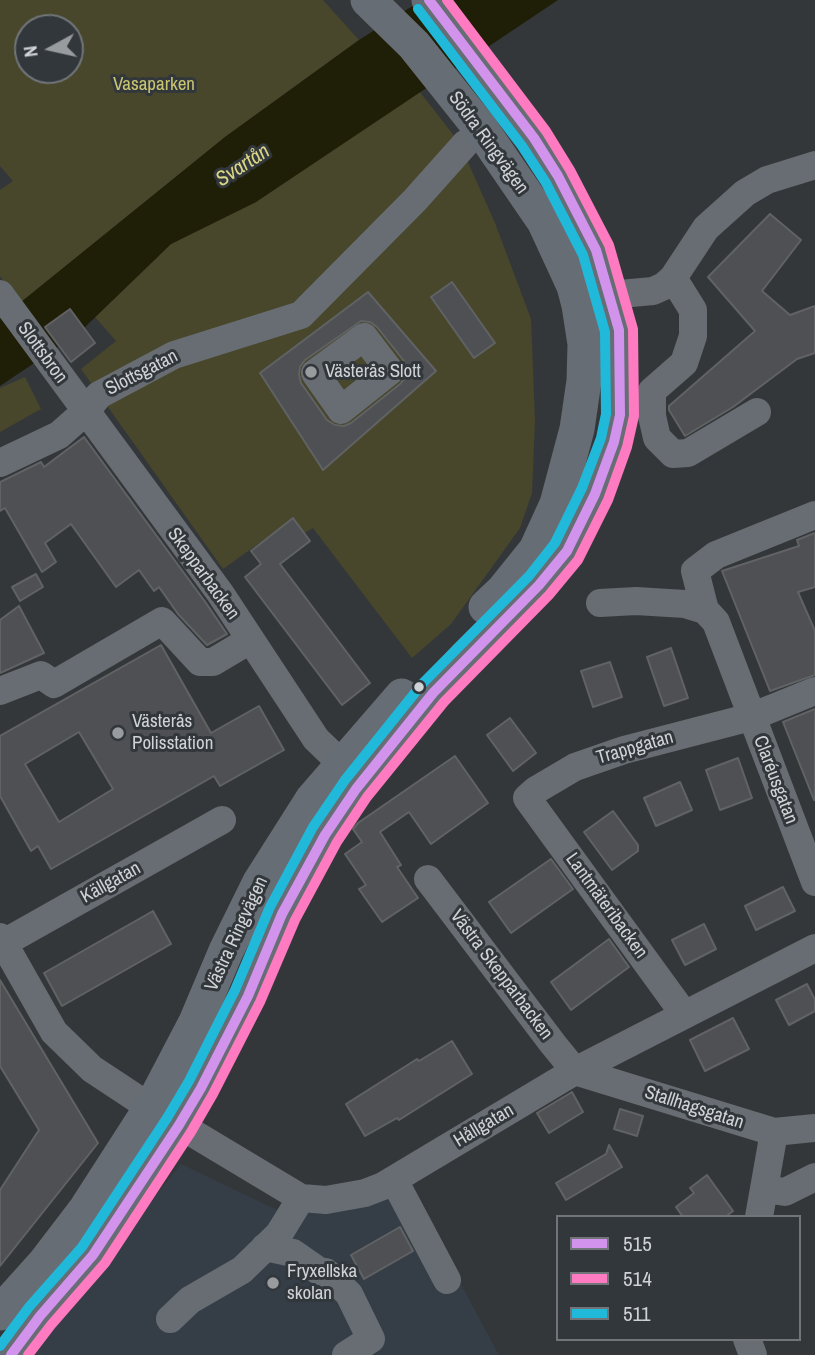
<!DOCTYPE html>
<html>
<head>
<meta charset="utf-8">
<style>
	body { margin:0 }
	#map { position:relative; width:815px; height:1355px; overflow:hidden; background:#34373a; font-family:"Archivo Narrow",sans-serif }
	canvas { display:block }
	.legend { position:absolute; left:556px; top:1215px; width:245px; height:126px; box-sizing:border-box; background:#32373c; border:2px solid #71757a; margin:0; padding:9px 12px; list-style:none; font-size:21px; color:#cfd3d6 }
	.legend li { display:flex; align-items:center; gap:14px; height:35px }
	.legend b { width:35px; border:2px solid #71757a }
	.north { position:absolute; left:14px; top:14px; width:70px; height:70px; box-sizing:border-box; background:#32373c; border:2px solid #71757a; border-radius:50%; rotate:262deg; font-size:19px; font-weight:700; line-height:28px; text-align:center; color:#cfd3d6 }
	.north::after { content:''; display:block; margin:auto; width:24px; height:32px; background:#999c9f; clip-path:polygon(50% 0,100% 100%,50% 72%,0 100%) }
</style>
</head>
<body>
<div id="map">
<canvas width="815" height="1355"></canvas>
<ul class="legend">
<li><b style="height:9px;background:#d193ec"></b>515</li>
<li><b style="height:9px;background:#fe7ac1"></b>514</li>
<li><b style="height:9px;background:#20b9da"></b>511</li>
</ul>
<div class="north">N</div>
</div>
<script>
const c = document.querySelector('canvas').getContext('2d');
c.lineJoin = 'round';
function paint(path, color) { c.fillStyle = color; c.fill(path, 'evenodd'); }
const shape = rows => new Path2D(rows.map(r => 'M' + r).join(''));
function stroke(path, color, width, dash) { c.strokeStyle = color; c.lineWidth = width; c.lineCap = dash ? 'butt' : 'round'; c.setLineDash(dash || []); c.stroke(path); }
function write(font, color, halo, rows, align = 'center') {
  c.font = font + ' "Archivo Narrow",sans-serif'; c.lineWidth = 6; c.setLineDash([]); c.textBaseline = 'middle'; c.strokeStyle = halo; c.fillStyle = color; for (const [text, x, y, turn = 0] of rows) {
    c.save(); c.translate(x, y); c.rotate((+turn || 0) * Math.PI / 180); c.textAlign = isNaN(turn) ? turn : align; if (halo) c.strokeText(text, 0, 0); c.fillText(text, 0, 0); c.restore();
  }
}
paint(shape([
	[181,1164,279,1211,410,1190,499,1355,28,1355]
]), '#353e47');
paint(shape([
	[0,0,323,0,359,40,225,137,19,304,0,276,0,190,13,181,0,166],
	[28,28,70,28,70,70,28,70],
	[419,91,459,142,495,223,531,319,535,421,532,493,520,528,451,624,412,658,313,528,303,534,293,519,223,569,81,369,116,341,95,317,171,244,256,202],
	[25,377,41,409,0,432,0,388]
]), '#48472b');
paint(shape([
	[422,0,558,0,256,202,171,244,84,328,69,309,44,328,58,347,0,386,0,319,225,137,359,40]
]), '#1f1e06');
const building = shape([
	[770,214,801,240,762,291,790,315,815,306,815,353,797,359,733,407,685,436,669,410,669,406,755,331,708,277,770,214],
	[452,282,495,343,474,358,431,297,452,282],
	[368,292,436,371,323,470,260,373,368,292],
	[361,321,370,322,377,327,404,361,406,368,406,377,400,384,351,423,344,426,335,425,327,420,301,383,299,375,300,367,305,360,361,321],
	[70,309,95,343,71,362,45,327,70,309],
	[84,437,206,603,227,634,207,645,178,614,159,587,154,591,139,570,116,587,71,524,45,543,56,562,42,572,5,508,0,511,0,482,41,462,44,467,84,437],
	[293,518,310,541,280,564,370,683,342,705,245,577,261,564,251,551,293,518],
	[815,533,815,587,798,592,815,631,815,675,770,691,722,571,799,546,797,540,815,533],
	[36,574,43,587,20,601,12,587,36,574],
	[19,606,44,653,0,673,0,620,19,606],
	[161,645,211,733,259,706,284,750,220,786,214,776,51,869,38,846,31,851,0,796,0,736,161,645],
	[79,732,113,789,59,822,25,764,79,732],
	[671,648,688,698,664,706,647,657,671,648],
	[610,662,622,697,593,707,581,671,610,662],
	[815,709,815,800,814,800,783,722,815,709],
	[510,718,536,753,513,771,487,735,510,718],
	[455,756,488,803,431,844,409,812,380,832,401,865,397,867,418,898,382,922,359,889,366,885,345,854,362,842,353,829,358,823,455,756],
	[738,758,752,798,720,810,706,770,738,758],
	[680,782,692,810,656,826,644,798,680,782],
	[613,811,638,845,638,851,612,870,584,832,613,811],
	[551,859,573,889,511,933,489,902,551,859],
	[783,887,795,911,756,930,745,906,783,887],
	[153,911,171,944,62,1006,44,973,153,911],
	[704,924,716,949,685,965,672,940,704,924],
	[609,939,629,967,571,1010,551,982,609,939],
	[0,980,98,1143,0,1266,0,1190,39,1130,0,1066,0,980],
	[807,984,815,1000,815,1011,789,1025,776,1000,807,984],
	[733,1018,749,1049,705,1071,690,1040,733,1018],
	[452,1041,472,1074,399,1120,397,1118,365,1136,346,1104,417,1059,419,1061,452,1041],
	[572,1092,583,1112,549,1133,537,1113,572,1092],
	[620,1109,643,1116,637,1136,614,1129,620,1109],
	[609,1145,622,1167,566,1200,556,1183,606,1154,609,1145],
	[707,1175,733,1211,725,1217,683,1217,676,1207,694,1193,690,1188,707,1175],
	[400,1227,413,1251,364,1279,351,1255,400,1227]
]);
paint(building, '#4e5053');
stroke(building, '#606264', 2);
stroke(shape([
	[673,278,693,310,693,336,684,363,652,391,652,416,657,438,673,454,688,453,757,412],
	[0,294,220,593,316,739,342,764],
	[589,302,609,295,653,291,664,286,673,278,706,228,745,193,767,180,815,165],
	[364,337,390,371,341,410,315,373,364,337],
	[0,463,59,435,85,412,99,395,174,355,301,315,415,200,465,144],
	[600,603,636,601,685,604,705,610,716,622,815,882],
	[705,610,695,571,716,555,815,515],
	[0,691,41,675,54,684,162,621,200,662,213,662,250,640],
	[428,879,553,1044,575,1071,774,1132,815,1128],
	[0,937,54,1032,92,1069,151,1108,301,1198,326,1200,365,1193,383,1186,575,1071,815,948],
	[0,945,222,820],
	[684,1014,527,798,536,790,575,767,624,750,751,717,815,691],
	[394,1180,447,1280],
	[765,1189,785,1192,815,1177],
	[759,1217,774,1132],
	[265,1247,293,1253,319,1271,326,1272,349,1294,371,1339,346,1355],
	[170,1319,190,1300,242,1270,279,1234,301,1198],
	[747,1339,753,1355]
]), '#676d72', 28);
stroke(shape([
	[368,0,414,45,481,129,544,221,574,286,579,305,585,344,584,381,577,429,557,504,536,550,503,591,486,607],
	[0,1313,44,1264,86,1209,151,1108,196,1022,226,951,260,882,312,800,402,696],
	[11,1355,40,1316,93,1255,179,1125,201,1088,248,996,282,914,325,835,356,789,433,693,465,658,539,585,567,551,595,494,614,442,620,415,619,330,596,250,558,176,534,138,489,77,429,0]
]), '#676d74', 35);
stroke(shape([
	[11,1355,40,1316,93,1255,179,1125,201,1088,248,996,282,914,325,835,356,789,433,693,539,585,567,551,595,494,614,442,620,415,619,330,596,250,558,176,534,138,429,0]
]), '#d193ec', 10);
stroke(shape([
	[28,1355,51,1325,105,1263,191,1132,213,1094,260,1002,295,920,337,842,367,797,444,702,549,595,578,560,608,500,627,447,634,416,633,329,609,245,570,170,546,131,447,0]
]), '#fe7ac1', 10);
stroke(shape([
	[0,1346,29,1307,82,1247,167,1118,189,1081,235,990,270,907,313,827,345,780,422,684,529,576,555,543,582,488,601,438,606,414,605,332,583,255,546,183,522,146,418,9]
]), '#20b9da', 10);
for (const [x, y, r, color] of [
	[311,372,7,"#999c9f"],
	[419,687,6,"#cfd3d6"],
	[118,733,7,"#999c9f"],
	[273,1283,7,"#999c9f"]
]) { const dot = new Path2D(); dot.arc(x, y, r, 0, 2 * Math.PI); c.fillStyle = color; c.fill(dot); stroke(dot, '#32373c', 2.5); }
write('19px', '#c9c472', '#32373c', [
	["Vasaparken",154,85]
]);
write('19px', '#cfd3d6', '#32373c', [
	["Södra Ringvägen",488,143,54],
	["Slottsbron",42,353,54],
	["Slottsgatan",142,373,-27],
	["Skepparbacken",203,574,54],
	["Trappgatan",635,748,-16],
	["Claréusgatan",775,780,69],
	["Källgatan",111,883,-29],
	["Lantmäteribacken",606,906,54],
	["Västra Ringvägen",237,934,-65],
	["Västra Skepparbacken",501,975,53],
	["Stallhagsgatan",694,1108,18],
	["Hållgatan",484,1126,-31]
]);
write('19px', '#cfd3d6', '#32373c', [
	["Västerås Slott",325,372],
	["Västerås",132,722],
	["Polisstation",132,744],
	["Fryxellska",287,1272],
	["skolan",287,1294]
], 'left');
write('italic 21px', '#dbd684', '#32373c', [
	["Svartån",243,166,-33]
]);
</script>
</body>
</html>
